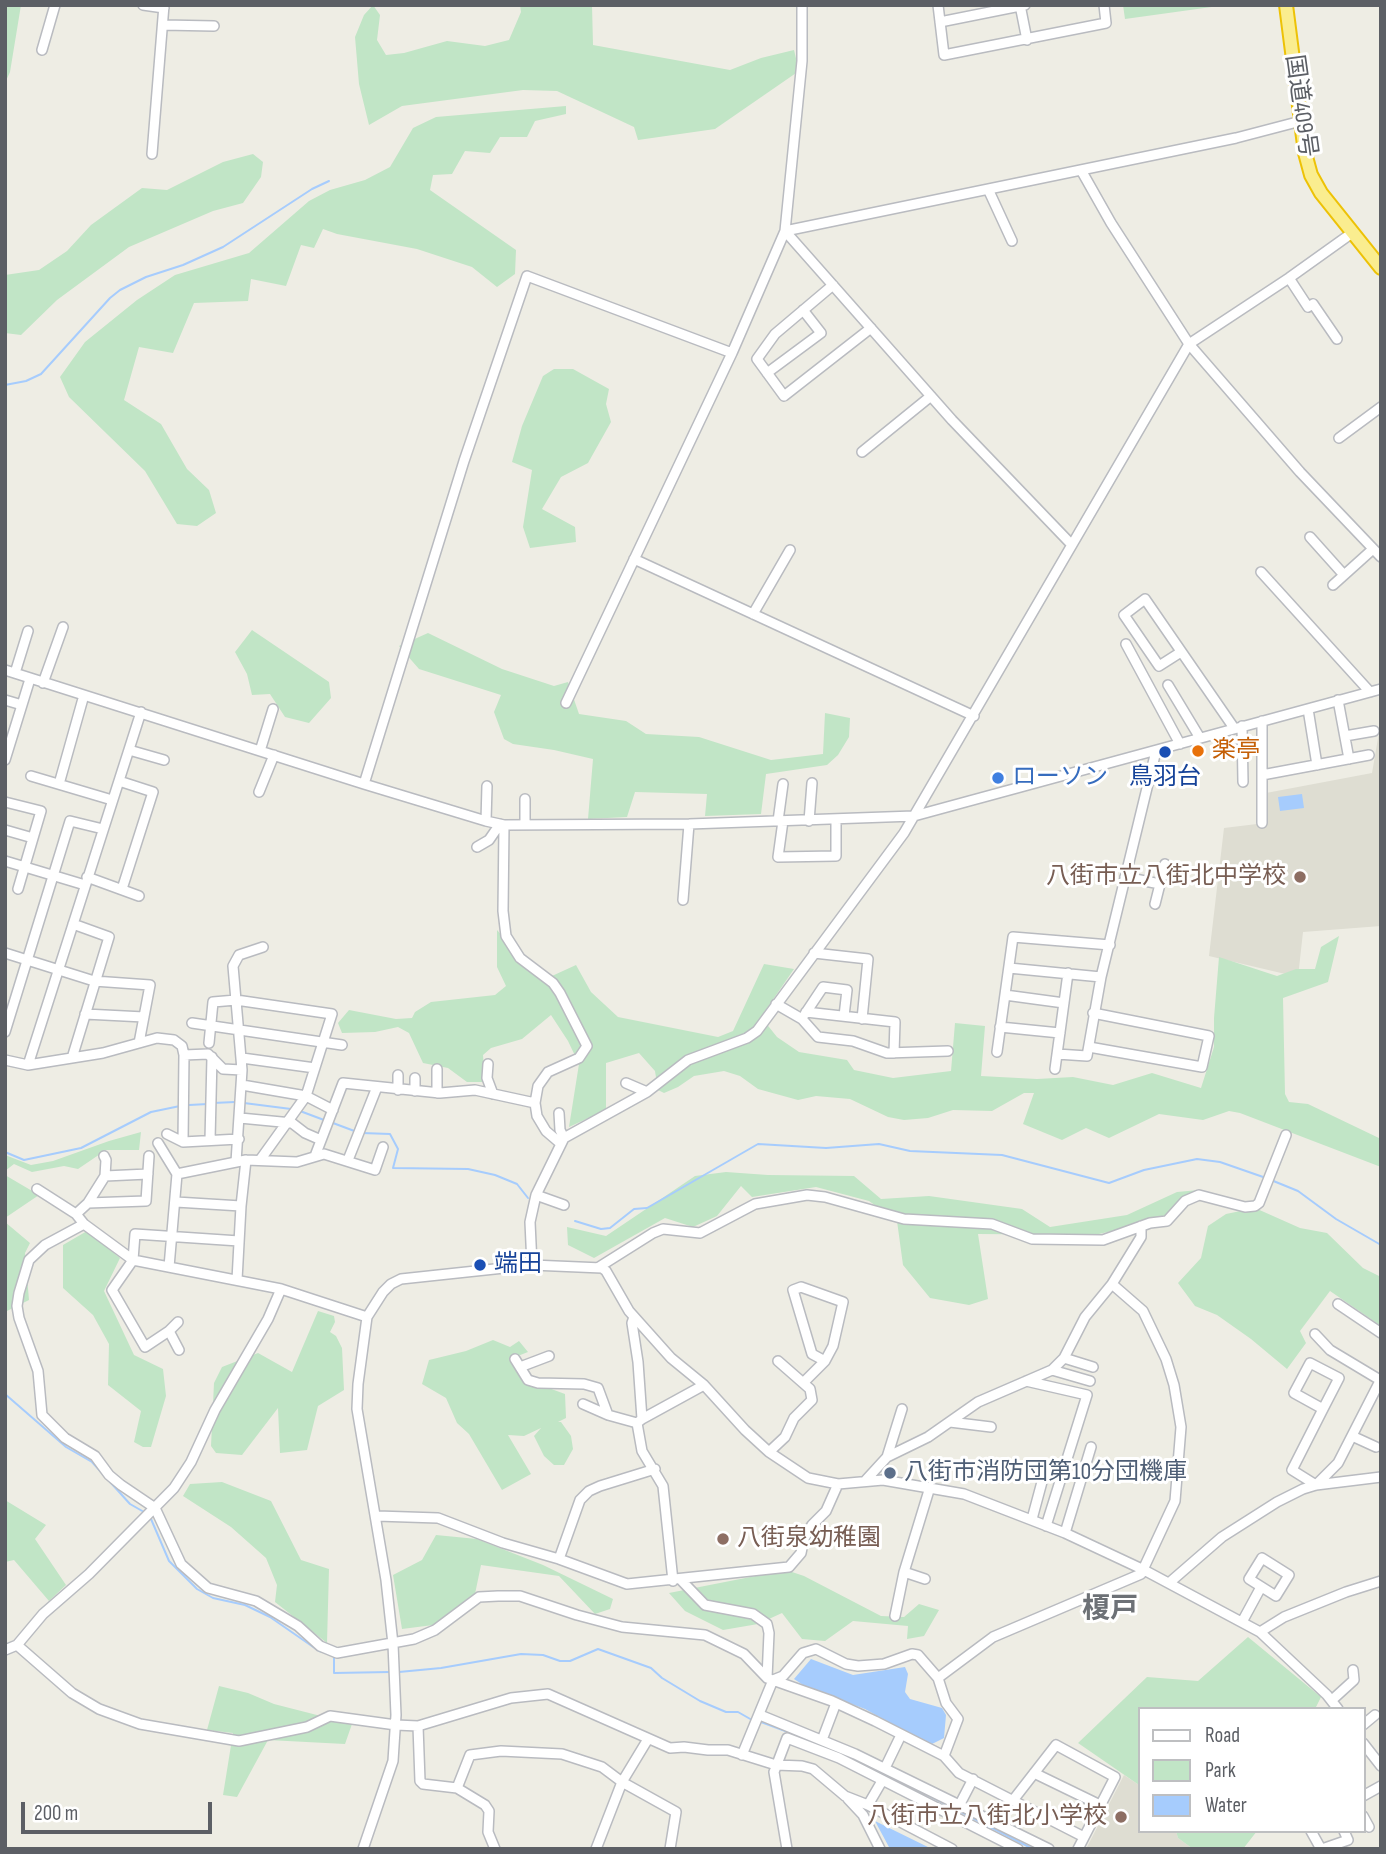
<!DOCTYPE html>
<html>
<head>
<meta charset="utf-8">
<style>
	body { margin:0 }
	#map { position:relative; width:1386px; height:1854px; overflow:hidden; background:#eeede4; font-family:"Sofia Sans Condensed",sans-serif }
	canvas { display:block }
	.frame { position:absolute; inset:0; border:7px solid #5c5f65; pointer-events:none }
	.legend { position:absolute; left:1138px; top:1707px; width:228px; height:126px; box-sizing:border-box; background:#fff; border:2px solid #bebfc1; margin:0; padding:9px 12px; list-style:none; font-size:21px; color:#5c5f65 }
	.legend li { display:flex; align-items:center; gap:14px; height:35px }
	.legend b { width:35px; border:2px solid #bebfc1 }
	.scale { position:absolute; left:21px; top:1802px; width:191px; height:32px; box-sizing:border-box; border:4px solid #5c5f65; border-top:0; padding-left:9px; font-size:21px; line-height:24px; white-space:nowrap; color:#5c5f65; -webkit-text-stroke:5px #fff; paint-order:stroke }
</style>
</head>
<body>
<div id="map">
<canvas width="1386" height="1854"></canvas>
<div class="frame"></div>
<ul class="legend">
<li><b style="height:9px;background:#fff"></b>Road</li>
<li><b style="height:19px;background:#c1e5c6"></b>Park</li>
<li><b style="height:19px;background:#a6ccfd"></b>Water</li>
</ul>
<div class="scale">200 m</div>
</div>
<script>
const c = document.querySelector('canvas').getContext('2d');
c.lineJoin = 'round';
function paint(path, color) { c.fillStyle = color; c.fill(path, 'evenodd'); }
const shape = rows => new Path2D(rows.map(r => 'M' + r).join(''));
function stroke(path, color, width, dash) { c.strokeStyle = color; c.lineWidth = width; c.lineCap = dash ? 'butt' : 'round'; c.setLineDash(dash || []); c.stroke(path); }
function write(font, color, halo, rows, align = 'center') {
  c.font = font + ' "Sofia Sans Condensed","Noto Sans JP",sans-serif'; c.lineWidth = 6; c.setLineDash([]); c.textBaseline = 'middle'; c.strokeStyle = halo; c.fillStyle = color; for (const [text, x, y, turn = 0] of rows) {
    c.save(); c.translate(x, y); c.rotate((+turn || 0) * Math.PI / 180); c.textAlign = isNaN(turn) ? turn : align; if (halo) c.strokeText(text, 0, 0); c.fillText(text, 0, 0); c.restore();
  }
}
paint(shape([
	[1381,721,1381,926,1303,932,1298,977,1209,956,1224,828,1265,823,1266,793,1372,773],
	[1124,1775,1139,1785,1139,1831,1176,1831,1178,1838,1193,1849,1086,1849]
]), '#deddd2');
paint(shape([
	[5,5,21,5,10,72,5,83],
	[373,5,380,15,377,40,386,55,404,53,447,41,485,46,509,40,521,12,520,5,592,5,593,45,730,70,761,58,794,50,799,71,715,129,638,140,634,127,557,91,523,90,402,106,369,125,359,84,355,37,364,15],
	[1123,5,1226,5,1125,19],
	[566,106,566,114,535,121,527,137,500,137,490,153,465,151,452,174,433,175,430,190,516,250,515,274,497,287,472,267,417,249,337,234,323,229,314,248,301,245,286,286,251,279,248,301,194,303,173,353,139,347,124,400,161,424,187,469,209,490,216,513,197,526,177,524,145,471,69,397,60,377,85,342,137,300,175,275,249,253,309,201,330,190,365,180,390,167,413,128,436,117],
	[253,154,263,162,261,177,243,203,213,211,129,247,57,300,21,335,5,333,5,275,39,270,67,251,91,225,142,188,167,190,223,162],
	[554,369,573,369,609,389,606,404,611,422,588,463,561,477,542,509,575,527,576,542,530,548,523,527,532,470,512,462,522,426,543,376],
	[252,630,329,682,331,698,309,723,285,717,270,694,252,695,247,674,235,652],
	[428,633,502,669,554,686,568,682,579,714,626,721,646,734,699,737,771,760,823,754,825,713,850,718,849,737,838,755,827,765,766,774,761,814,705,816,707,794,635,792,627,817,588,819,593,759,554,750,513,744,504,739,494,712,501,695,419,669,399,646],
	[497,930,541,981,576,965,591,992,618,1017,718,1037,733,1031,764,964,794,969,761,1017,777,1037,799,1052,847,1060,854,1070,893,1078,951,1071,955,1023,985,1026,981,1076,1037,1079,1073,1077,1113,1085,1152,1073,1201,1088,1214,1047,1214,1018,1219,957,1277,976,1296,969,1315,969,1321,947,1339,936,1328,982,1283,998,1285,1094,1289,1102,1308,1104,1381,1139,1381,1167,1240,1113,1229,1111,1203,1120,1159,1114,1109,1138,1086,1128,1062,1140,1023,1124,1034,1093,1024,1093,992,1111,953,1110,928,1118,904,1120,888,1117,850,1099,816,1096,798,1100,758,1089,740,1076,724,1071,694,1076,678,1087,664,1093,658,1090,655,1071,639,1053,606,1063,606,1110,569,1127,579,1064,568,1041,551,1015,522,1039,491,1048,483,1055,485,1082,467,1082,448,1068,423,1063,409,1033,398,1027,375,1032,342,1033,338,1023,349,1010,396,1019,412,1018,415,1012,431,1002,495,995,506,986,497,967],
	[141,1132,139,1150,106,1150,78,1169,64,1166,32,1172,14,1164,5,1171,5,1155,31,1165,53,1161,109,1141],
	[726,1172,768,1175,854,1176,881,1199,929,1196,1022,1209,1050,1227,1127,1215,1177,1192,1199,1190,1177,1215,1095,1235,978,1234,988,1299,969,1305,930,1298,903,1265,897,1221,869,1201,816,1187,752,1197,741,1186,717,1216,693,1227,665,1218,594,1258,568,1245,567,1227,606,1236,695,1176],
	[5,1175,39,1195,5,1218],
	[1255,1208,1300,1228,1327,1233,1363,1268,1381,1277,1381,1326,1330,1291,1300,1331,1306,1343,1287,1369,1251,1339,1217,1315,1195,1306,1178,1283,1201,1258,1208,1226,1226,1214],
	[5,1222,30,1243,25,1253,29,1300,5,1312],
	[87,1231,120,1258,104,1291,134,1355,163,1369,166,1396,151,1447,143,1447,134,1442,141,1411,108,1385,109,1344,93,1315,63,1288,63,1245],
	[318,1311,334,1316,335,1322,330,1332,336,1336,342,1348,344,1390,318,1406,307,1450,280,1453,278,1408,242,1455,216,1453,211,1446,214,1383,222,1367,258,1353,292,1372],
	[493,1340,510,1347,519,1341,528,1352,510,1359,524,1379,565,1394,566,1418,558,1422,561,1422,571,1436,573,1449,564,1465,554,1465,544,1456,534,1436,541,1428,524,1436,508,1435,531,1474,502,1490,469,1434,457,1423,446,1398,422,1384,429,1360,466,1351],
	[222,1482,271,1501,301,1560,329,1569,327,1643,275,1602,277,1585,266,1558,231,1527,183,1496,190,1484],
	[5,1500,46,1525,35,1539,66,1585,49,1601,14,1560,5,1562],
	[436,1535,477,1539,543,1565,613,1599,610,1609,595,1614,559,1576,481,1565,475,1594,441,1624,402,1629,393,1575,422,1560],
	[786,1570,804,1576,881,1616,904,1617,919,1604,939,1610,924,1636,907,1639,908,1626,853,1621,825,1641,802,1639,782,1613,758,1624,723,1630,685,1611,669,1593],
	[1248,1637,1321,1697,1315,1709,1139,1709,1139,1785,1078,1743,1147,1677,1198,1681],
	[219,1686,248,1693,274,1704,352,1724,345,1744,268,1740,237,1797,223,1795,233,1733,207,1730],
	[1176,1831,1257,1831,1243,1849,1193,1849,1178,1838]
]), '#c1e5c6');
paint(shape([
	[1302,794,1304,808,1280,811,1278,797],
	[811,1659,853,1675,905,1667,908,1674,905,1692,910,1699,942,1708,946,1715,944,1738,930,1745,865,1709,806,1687,794,1679],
	[875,1821,932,1849,890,1849]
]), '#a6ccfd');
stroke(shape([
	[5,385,26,381,41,374,110,298,120,290,146,277,183,265,223,247,312,189,329,181],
	[213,1103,235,1102],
	[244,1103,291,1109],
	[189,1105,208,1104],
	[300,1111,324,1120],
	[333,1123,357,1132],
	[362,1133,390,1134,398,1149,393,1168,468,1169,495,1175,517,1184,528,1198],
	[5,1152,24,1160,81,1148,151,1112,180,1106],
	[1271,1180,1298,1191,1336,1219,1381,1245],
	[575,1221,601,1229,610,1228,634,1209,647,1208,758,1144,826,1148,879,1144,910,1151,1002,1155,1109,1183,1144,1170,1197,1159,1220,1162,1266,1178],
	[5,1394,66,1447,92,1462,130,1504,144,1512],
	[151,1519,169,1561,197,1589,213,1598,245,1605,270,1617,319,1651,327,1653],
	[334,1657,334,1673,390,1672],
	[399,1672,441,1668,521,1654,543,1655,560,1661,570,1661,598,1649,651,1668,662,1678,700,1701,726,1712,738,1712,752,1720],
	[761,1722,812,1741],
	[881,1771,1033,1849]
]), '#a6ccfd', 2);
const minor = shape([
	[143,5,164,8],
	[938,5,944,55,1106,23,1104,5],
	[1020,5,1027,40],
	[940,22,1025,5],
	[163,25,214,26],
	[42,50,55,5],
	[152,154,164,5],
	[1081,170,1111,223,1189,344,1300,472,1381,557],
	[988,189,1012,241],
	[785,231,1236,138,1301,121],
	[785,231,952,420,1072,545],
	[1289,278,1308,307,1313,304,1337,339],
	[833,285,775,334,757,359,784,396,871,328],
	[767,373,821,333,803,310],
	[1339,438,1381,407],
	[862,452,931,396],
	[1310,537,1344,575],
	[634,559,974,716],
	[1261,572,1370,692],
	[1333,585,1373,549],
	[753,614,790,550],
	[1126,644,1180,744],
	[1181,652,1159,666,1124,615,1145,599,1234,728],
	[5,670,364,784,486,821,504,825,689,824,914,816,1381,689],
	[15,673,28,631],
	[43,683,63,627],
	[1168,685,1200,738],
	[5,700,22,705],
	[1338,700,1349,759],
	[566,703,732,353,785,231,802,61,802,5],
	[1308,709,1317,765],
	[1242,726,1243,782],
	[1345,736,1374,731],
	[129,750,164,760],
	[260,751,273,709],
	[5,760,30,679],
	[1262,775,1369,755],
	[31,776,112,800],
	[119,781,153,792,122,889],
	[59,784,84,695],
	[364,784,464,461,527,276,732,353],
	[259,792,274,755],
	[525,799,525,825],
	[5,802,41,811,18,889],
	[486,821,487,786],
	[778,821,783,784],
	[783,821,778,857,836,856,836,820],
	[809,821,812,783],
	[1262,823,1262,721],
	[504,825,503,911,506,936,520,958,553,983,560,993,587,1046,579,1058,548,1072,538,1086,535,1103,537,1116,546,1131,560,1143],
	[5,830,33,838],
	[477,847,489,840,500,824],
	[5,861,85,885],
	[87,877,139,896],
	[1125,877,1160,884],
	[683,900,689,824],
	[1155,904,1165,864],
	[5,953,94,981,150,985,139,1043],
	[814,953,868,959,862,1019],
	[1009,968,1101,977],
	[1005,995,1064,1003],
	[776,1004,802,1019,818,1037,853,1041,887,1053,948,1051],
	[806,1012,895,1022,894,1053],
	[85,1014,144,1017],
	[805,1014,823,987,847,990,844,1016],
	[192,1023,342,1045],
	[1000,1027,1060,1033],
	[5,1032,70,821,103,829],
	[209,1043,213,1002,236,1000,332,1014,306,1096,260,1160],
	[1089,1047,1202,1067,1209,1036,1093,1013],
	[997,1052,1013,937,1110,945],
	[1057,1054,1087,1056,1101,977,1156,751],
	[184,1055,208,1054,223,1069,242,1070],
	[72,1058,109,937,73,924],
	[242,1058,315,1068],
	[5,1060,28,1065,103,1053,157,1038,174,1040,182,1046,184,1055,183,1142],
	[488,1064,487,1078,493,1094],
	[28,1065,141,712],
	[437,1069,437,1093],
	[1055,1069,1068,973],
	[398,1075,398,1090],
	[626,1083,647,1092],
	[242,1085,306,1096,333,1110],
	[415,1091,415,1078],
	[559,1113,560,1130,564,1138],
	[240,1118,292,1123,305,1133,321,1140],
	[167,1134,183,1142,239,1139],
	[210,1140,212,1057],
	[158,1143,177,1174,169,1267],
	[315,1156,343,1083,440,1093,475,1090,535,1103],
	[348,1160,377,1087],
	[236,1162,242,1070,233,966,239,955,263,947],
	[177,1174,246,1160,297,1162,324,1154,375,1170,383,1147],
	[105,1176,148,1174],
	[37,1189,76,1214,84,1224,133,1260,281,1289,367,1317],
	[536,1195,564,1205],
	[176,1202,241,1206],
	[88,1203,146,1201,149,1156],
	[76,1214,88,1203,105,1176,106,1160,104,1156],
	[84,1224,45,1245,29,1260,19,1293,17,1306,19,1318,38,1371,42,1415,65,1438,95,1456,109,1475,121,1485,155,1508,181,1564,208,1588,256,1601,298,1626,320,1646,337,1653,414,1639,435,1630,479,1597,498,1596,520,1596,577,1615,622,1627,705,1635,744,1654,767,1678,832,1701,875,1721,944,1756,959,1773,1084,1837],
	[532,1265,530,1222,536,1195,564,1138,647,1092,688,1060,747,1038,757,1031,904,833,1189,344,1289,278,1352,233],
	[599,1267,653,1233,663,1229,700,1233,755,1204,807,1195,825,1197,904,1219,992,1224,1032,1239,1103,1240,1150,1223,1167,1221,1185,1201,1199,1195,1245,1207,1255,1206,1259,1203,1286,1135],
	[237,1280,241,1206,246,1160],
	[1338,1304,1381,1333],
	[634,1317,632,1323,638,1362,642,1419,637,1423,642,1451,663,1486,673,1581],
	[178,1322,169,1331,145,1347,112,1290,133,1260,135,1234,239,1241],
	[169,1331,179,1350],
	[1315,1334,1330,1350,1380,1380],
	[1064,1358,1093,1367],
	[515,1359,528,1380,538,1383,584,1384,598,1388,608,1415],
	[520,1367,549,1356],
	[1052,1370,1090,1381],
	[1026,1381,1087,1395,1046,1526],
	[803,1383,825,1361,833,1346,843,1302,801,1287,793,1290,812,1354,825,1361],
	[583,1404,608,1415,637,1423],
	[1323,1409,1294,1393,1310,1363,1339,1378,1323,1409,1292,1470,1316,1485,1338,1463,1381,1379],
	[642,1419,704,1385],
	[950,1422,991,1427],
	[1352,1436,1376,1447],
	[769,1452,785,1437,794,1418,812,1400,810,1389,778,1361],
	[887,1457,902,1409],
	[865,1481,887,1457,928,1437,978,1402,1052,1370,1064,1358,1085,1317,1112,1284,1141,1237,1141,1226],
	[377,1516,438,1518,503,1543,559,1559,627,1584,789,1567,801,1553,804,1538,812,1525,826,1511,838,1484],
	[1032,1519,1046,1467],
	[1065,1533,1091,1447],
	[1262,1558,1289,1575,1276,1596,1249,1579,1262,1558],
	[559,1559,580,1500,589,1491,600,1486,655,1469],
	[904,1572,925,1579],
	[681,1580,705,1605,753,1614,767,1624,769,1633,767,1678],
	[1169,1583,1222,1537,1277,1502,1303,1489,1316,1485,1381,1477],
	[895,1616,904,1572,930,1487],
	[1242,1622,1261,1587],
	[1260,1632,1284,1617,1346,1592,1381,1581],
	[17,1645,72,1693,99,1709,140,1724,239,1741,307,1727,330,1716,396,1725,418,1726,511,1698,548,1694,670,1748,684,1747,708,1750,728,1750,776,1765,802,1766,813,1769,845,1796,868,1805,952,1849],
	[5,1650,17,1645,43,1614,89,1574,174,1488,191,1462,215,1410,268,1319,281,1289],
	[938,1678,993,1637,1141,1574,1175,1501,1181,1427,1174,1385,1166,1359,1143,1311,1112,1284],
	[1332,1700,1354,1680,1353,1670],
	[760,1715,855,1754,1049,1849],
	[1363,1725,1375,1715],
	[418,1726,420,1781,423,1784,457,1788,485,1805,489,1811,488,1832,495,1849],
	[822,1740,836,1703],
	[1363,1743,1381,1766],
	[742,1755,773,1680,783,1676,803,1653,816,1649,846,1664,858,1666,884,1664,912,1654,918,1655,938,1678,946,1703,958,1719,944,1756],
	[885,1768,901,1735],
	[1034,1773,1102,1806],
	[457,1788,470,1755,501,1751,562,1754,602,1767,622,1782,676,1812,670,1849],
	[1363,1796,1381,1786],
	[848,1799,863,1815,880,1849],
	[1014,1799,1056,1745,1115,1777,1078,1849],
	[960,1804,973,1779],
	[868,1805,882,1781],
	[1363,1816,1369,1827],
	[1311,1831,1321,1849],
	[363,1849,393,1761,396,1715,393,1644,386,1580,357,1409,358,1384,367,1317,383,1292,391,1284,401,1279,532,1265,602,1268,606,1271,629,1311,671,1358,704,1385,745,1430,769,1452,808,1478,838,1484,883,1480,964,1494,1065,1533,1144,1570,1260,1632,1327,1695,1338,1709],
	[596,1849,622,1782,648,1739],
	[787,1849,774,1772,787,1738,839,1758,1018,1849],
	[1322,1849,1348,1840,1344,1831]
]);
const highway = shape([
	[1286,5,1305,153,1311,175,1321,193,1381,268]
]);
stroke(minor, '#b9bbc0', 12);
stroke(highway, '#edc206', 16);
stroke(minor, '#fff', 9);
stroke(highway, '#faed8f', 12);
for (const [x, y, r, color] of [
	[1198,751,7,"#e8710a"],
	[1165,752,7,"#1a4fb4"],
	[998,778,7,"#3f7fe0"],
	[1300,877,7,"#8d6e63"],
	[480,1265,7,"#1a4fb4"],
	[890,1473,7,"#5c6f8a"],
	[723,1539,7,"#8d6e63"],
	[1121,1817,7,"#8d6e63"]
]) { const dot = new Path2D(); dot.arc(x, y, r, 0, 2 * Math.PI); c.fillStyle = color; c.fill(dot); stroke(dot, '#fff', 2.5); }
write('24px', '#5c5f65', '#fff', [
	["国道409号",1300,106,82]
]);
write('24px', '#c56008', '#fff', [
	["楽亭",1212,751]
], 'left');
write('24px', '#366cbe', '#fff', [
	["ローソン",1012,778]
], 'left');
write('24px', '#164399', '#fff', [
	["鳥羽台",1165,778],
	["端田",494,1265,"left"]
]);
write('24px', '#785e54', '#fff', [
	["八街市立八街北中学校",1286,877],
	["八街泉幼稚園",737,1539,"left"],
	["八街市立八街北小学校",1107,1817]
], 'right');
write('24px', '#4e5e75', '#fff', [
	["八街市消防団第10分団機庫",904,1473]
], 'left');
write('bold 28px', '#6d7176', '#fff', [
	["榎戸",1110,1610]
]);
</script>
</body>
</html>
